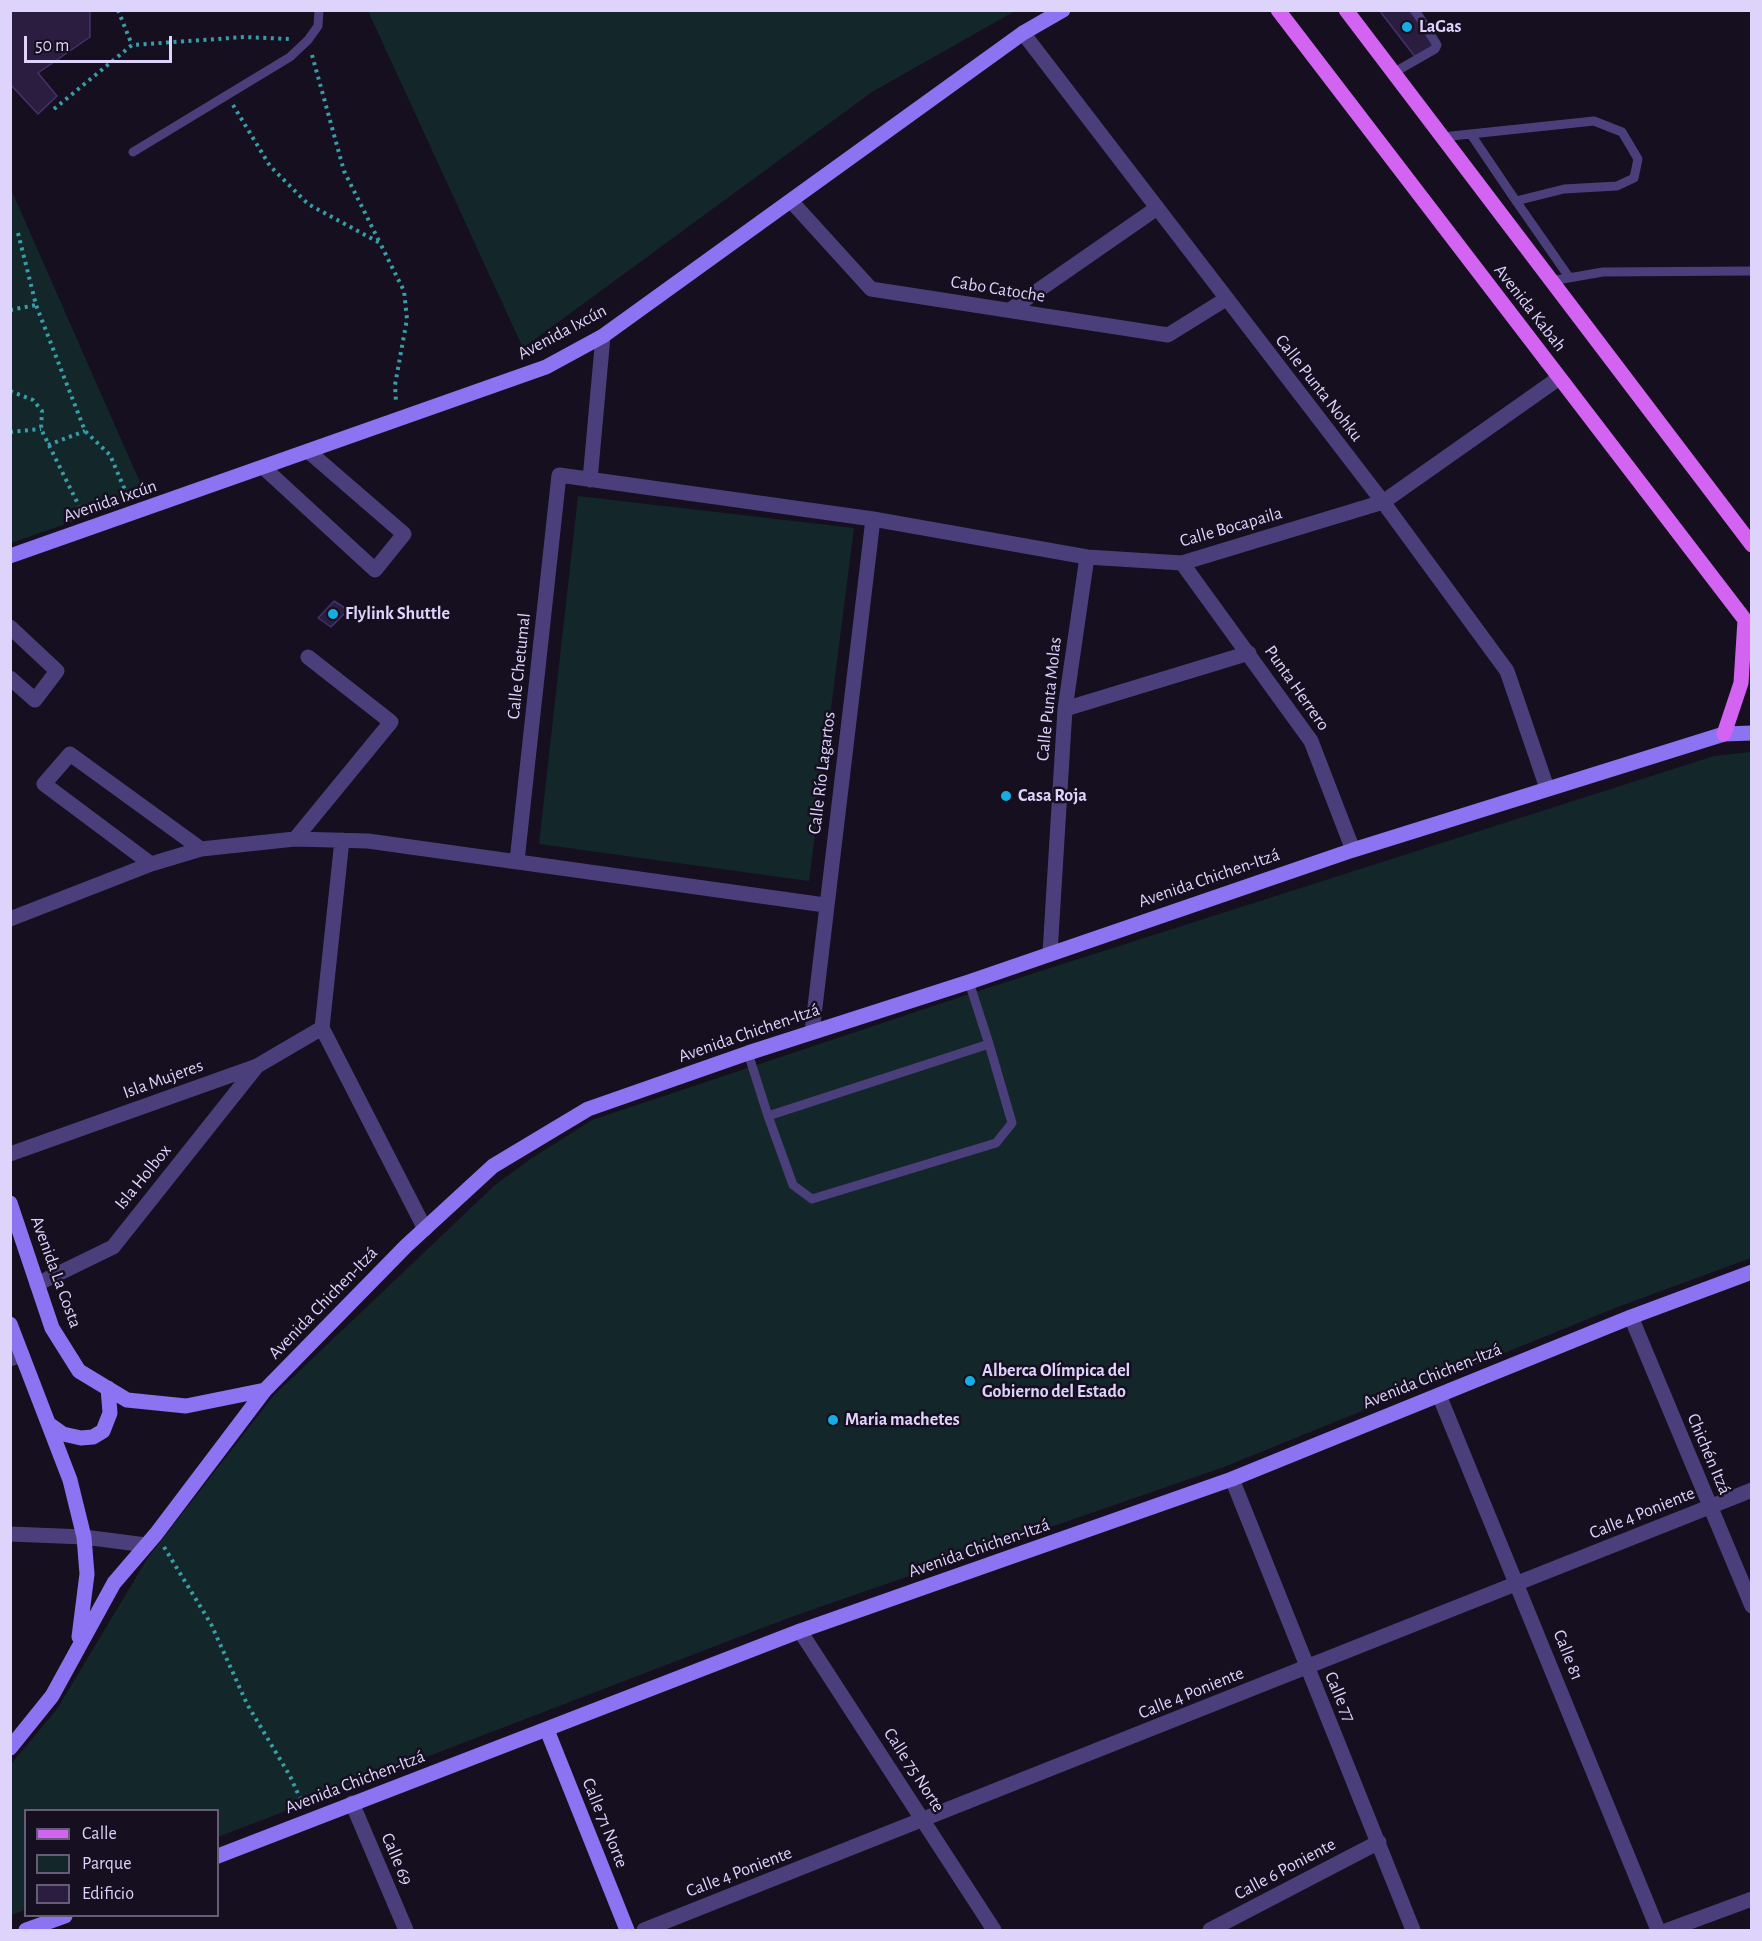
<!DOCTYPE html>
<html>
<head>
<meta charset="utf-8">
<style>
	body { margin:0 }
	#map { position:relative; width:1762px; height:1941px; overflow:hidden; background:#150f20; font-family:"Alegreya Sans",sans-serif }
	canvas { display:block }
	.frame { position:absolute; inset:0; border:12px solid #ded3fb; pointer-events:none }
	.legend { position:absolute; left:24px; top:1809px; width:195px; height:108px; box-sizing:border-box; background:#150f20; border:2px solid #655d78; margin:0; padding:8px 10px; list-style:none; font-size:18px; color:#ded3fb }
	.legend li { display:flex; align-items:center; gap:12px; height:30px }
	.legend b { width:30px; border:2px solid #655d78 }
	.scale { position:absolute; left:24px; top:36px; width:148px; height:27px; box-sizing:border-box; border:3px solid #ded3fb; border-top:0; padding-left:8px; font-size:18px; line-height:21px; white-space:nowrap; color:#ded3fb; -webkit-text-stroke:4px #150f20; paint-order:stroke }
</style>
</head>
<body>
<div id="map">
<canvas width="1762" height="1941"></canvas>
<div class="frame"></div>
<ul class="legend">
<li><b style="height:8px;background:#d364f1"></b>Calle</li>
<li><b style="height:16px;background:#13272a"></b>Parque</li>
<li><b style="height:16px;background:#2a1d40"></b>Edificio</li>
</ul>
<div class="scale">50 m</div>
</div>
<script>
const c = document.querySelector('canvas').getContext('2d');
c.lineJoin = 'round';
function paint(path, color) { c.fillStyle = color; c.fill(path, 'evenodd'); }
const shape = rows => new Path2D(rows.map(r => 'M' + r).join(''));
function stroke(path, color, width, dash) { c.strokeStyle = color; c.lineWidth = width; c.lineCap = dash ? 'butt' : 'round'; c.setLineDash(dash || []); c.stroke(path); }
function write(font, color, halo, rows, align = 'center') {
  c.font = font + ' "Alegreya Sans",sans-serif'; c.lineWidth = 5; c.setLineDash([]); c.textBaseline = 'middle'; c.strokeStyle = halo; c.fillStyle = color; for (const [text, x, y, turn = 0] of rows) {
    c.save(); c.translate(x, y); c.rotate((+turn || 0) * Math.PI / 180); c.textAlign = isNaN(turn) ? turn : align; if (halo) c.strokeText(text, 0, 0); c.fillText(text, 0, 0); c.restore();
  }
}
paint(shape([
	[368,11,1015,11,872,92,523,348],
	[10,187,146,496,11,543,10,543],
	[578,496,854,528,809,881,539,844],
	[1751,752,1751,1258,1615,1308,1224,1467,791,1617,218,1837,218,1810,26,1810,25,1910,11,1915,11,1764,57,1709,147,1559,274,1395,495,1185,532,1158,592,1120,972,993,1714,756]
]), '#13272a');
const building = shape([
	[10,10,90,10,90,37,38,73,57,96,38,114,10,84,10,10],
	[1379,10,1409,10,1435,44,1416,58,1379,10],
	[334,601,348,610,331,627,318,618,334,601]
]);
paint(building, '#2a1d40');
stroke(building, '#463169', 1.5);
stroke(shape([
	[118,10,132,45],
	[312,55,344,171,380,243],
	[233,105,270,166,308,204,380,243,404,291,407,319,395,385,396,402],
	[54,109,132,45,245,37,289,39],
	[18,233,36,305,85,431,110,455,128,497],
	[10,310,36,305],
	[10,391,33,400,42,411,41,429,79,506],
	[10,432,41,429],
	[48,445,85,431],
	[164,1547,211,1624,247,1704,290,1776,304,1807]
]), '#399da8', 4, [3, 4.5]);
stroke(shape([
	[1393,73,1435,49,1437,45,1415,10],
	[1472,136,1516,201],
	[1442,137,1594,121,1622,132,1638,159,1634,178,1617,186,1564,189,1516,201,1569,277],
	[133,152,290,57,308,40,318,26,319,10],
	[1551,281,1603,272,1752,271],
	[748,1053,768,1116,989,1044,969,982],
	[768,1116,793,1185,812,1199,996,1143,1012,1123,989,1044]
]), '#4b3f7b', 9);
stroke(shape([
	[1023,33,1383,502,1507,671,1547,788],
	[791,201,871,289,1168,335,1226,299],
	[1010,310,1157,208],
	[264,468,375,570,404,534,308,451],
	[590,480,603,336],
	[1182,563,1311,741,1353,850],
	[10,627,57,671,35,700,10,678],
	[1065,709,1249,653],
	[295,839,391,722,308,657],
	[342,840,322,1028,425,1229],
	[517,861,559,475,873,519,1087,557,1182,563,1383,502,1559,378],
	[151,864,44,784,70,754,201,849],
	[10,919,151,864,201,849,295,839,368,841,825,905],
	[1050,953,1065,709,1087,557],
	[812,1032,873,519],
	[10,1154,257,1066,322,1028],
	[37,1284,113,1247,257,1066],
	[1631,1317,1752,1606],
	[10,1359,22,1355],
	[1439,1395,1658,1930],
	[1232,1479,1413,1930],
	[10,1534,84,1537,146,1545],
	[800,1631,994,1930],
	[352,1803,406,1930],
	[644,1930,1752,1490],
	[1210,1930,1379,1842],
	[1668,1930,1752,1899]
]), '#4b3f7b', 15);
stroke(shape([
	[10,556,546,367,603,336,1023,33,1063,10],
	[10,1203,52,1328,79,1371,127,1400,186,1406,265,1390],
	[10,1324,70,1480,84,1537,87,1574,79,1637],
	[49,1424,63,1434,81,1438,93,1437,103,1431,110,1413,108,1388],
	[547,1730,627,1930],
	[10,1748,52,1696,114,1583,156,1534,265,1390,406,1246,493,1166,588,1109,748,1053,969,982,1353,850,1724,734,1752,733],
	[218,1856,800,1631,1232,1479,1631,1317,1752,1272],
	[26,1930,65,1916]
]), '#8b73f2', 15);
stroke(shape([
	[1278,10,1752,629],
	[1346,10,1752,545],
	[1724,734,1741,683,1745,620]
]), '#d364f1', 15);
for (const [x, y, r, color] of [
	[1407,27,6,"#15aee4"],
	[333,614,6,"#15aee4"],
	[1006,796,6,"#15aee4"],
	[970,1381,6,"#15aee4"],
	[833,1420,6,"#15aee4"]
]) { const dot = new Path2D(); dot.arc(x, y, r, 0, 2 * Math.PI); c.fillStyle = color; c.fill(dot); stroke(dot, '#150f20', 2); }
write('bold 18px', '#ded3fb', '#150f20', [
	["LaGas",1419,27],
	["Flylink Shuttle",345,614],
	["Casa Roja",1018,796],
	["Alberca Olímpica del",982,1371],
	["Gobierno del Estado",982,1392],
	["Maria machetes",845,1420]
], 'left');
write('18px', '#ded3fb', '#150f20', [
	["Cabo Catoche",998,289,9],
	["Avenida Kabah",1530,308,52],
	["Avenida Ixcún",562,332,-28],
	["Calle Punta Nohku",1319,388,52],
	["Avenida Ixcún",110,501,-19],
	["Calle Bocapaila",1231,527,-16],
	["Calle Chetumal",519,666,-84],
	["Punta Herrero",1297,688,55],
	["Calle Punta Molas",1049,699,-84],
	["Calle Río Lagartos",822,773,-83],
	["Avenida Chichen-Itzá",1209,878,-19],
	["Avenida Chichen-Itzá",749,1033,-19],
	["Isla Mujeres",163,1079,-20],
	["Isla Holbox",143,1177,-51],
	["Avenida La Costa",56,1272,70],
	["Avenida Chichen-Itzá",323,1303,-46],
	["Avenida Chichen-Itzá",1432,1376,-22],
	["Chichén Itzá",1709,1454,67],
	["Calle 4 Poniente",1642,1513,-22],
	["Avenida Chichen-Itzá",979,1548,-19],
	["Calle 81",1568,1655,68],
	["Calle 4 Poniente",1191,1693,-22],
	["Calle 77",1340,1697,67],
	["Calle 75 Norte",914,1770,57],
	["Avenida Chichen-Itzá",355,1782,-21],
	["Calle 71 Norte",605,1823,68],
	["Calle 69",397,1859,67],
	["Calle 6 Poniente",1285,1869,-28],
	["Calle 4 Poniente",739,1872,-21]
]);
</script>
</body>
</html>
